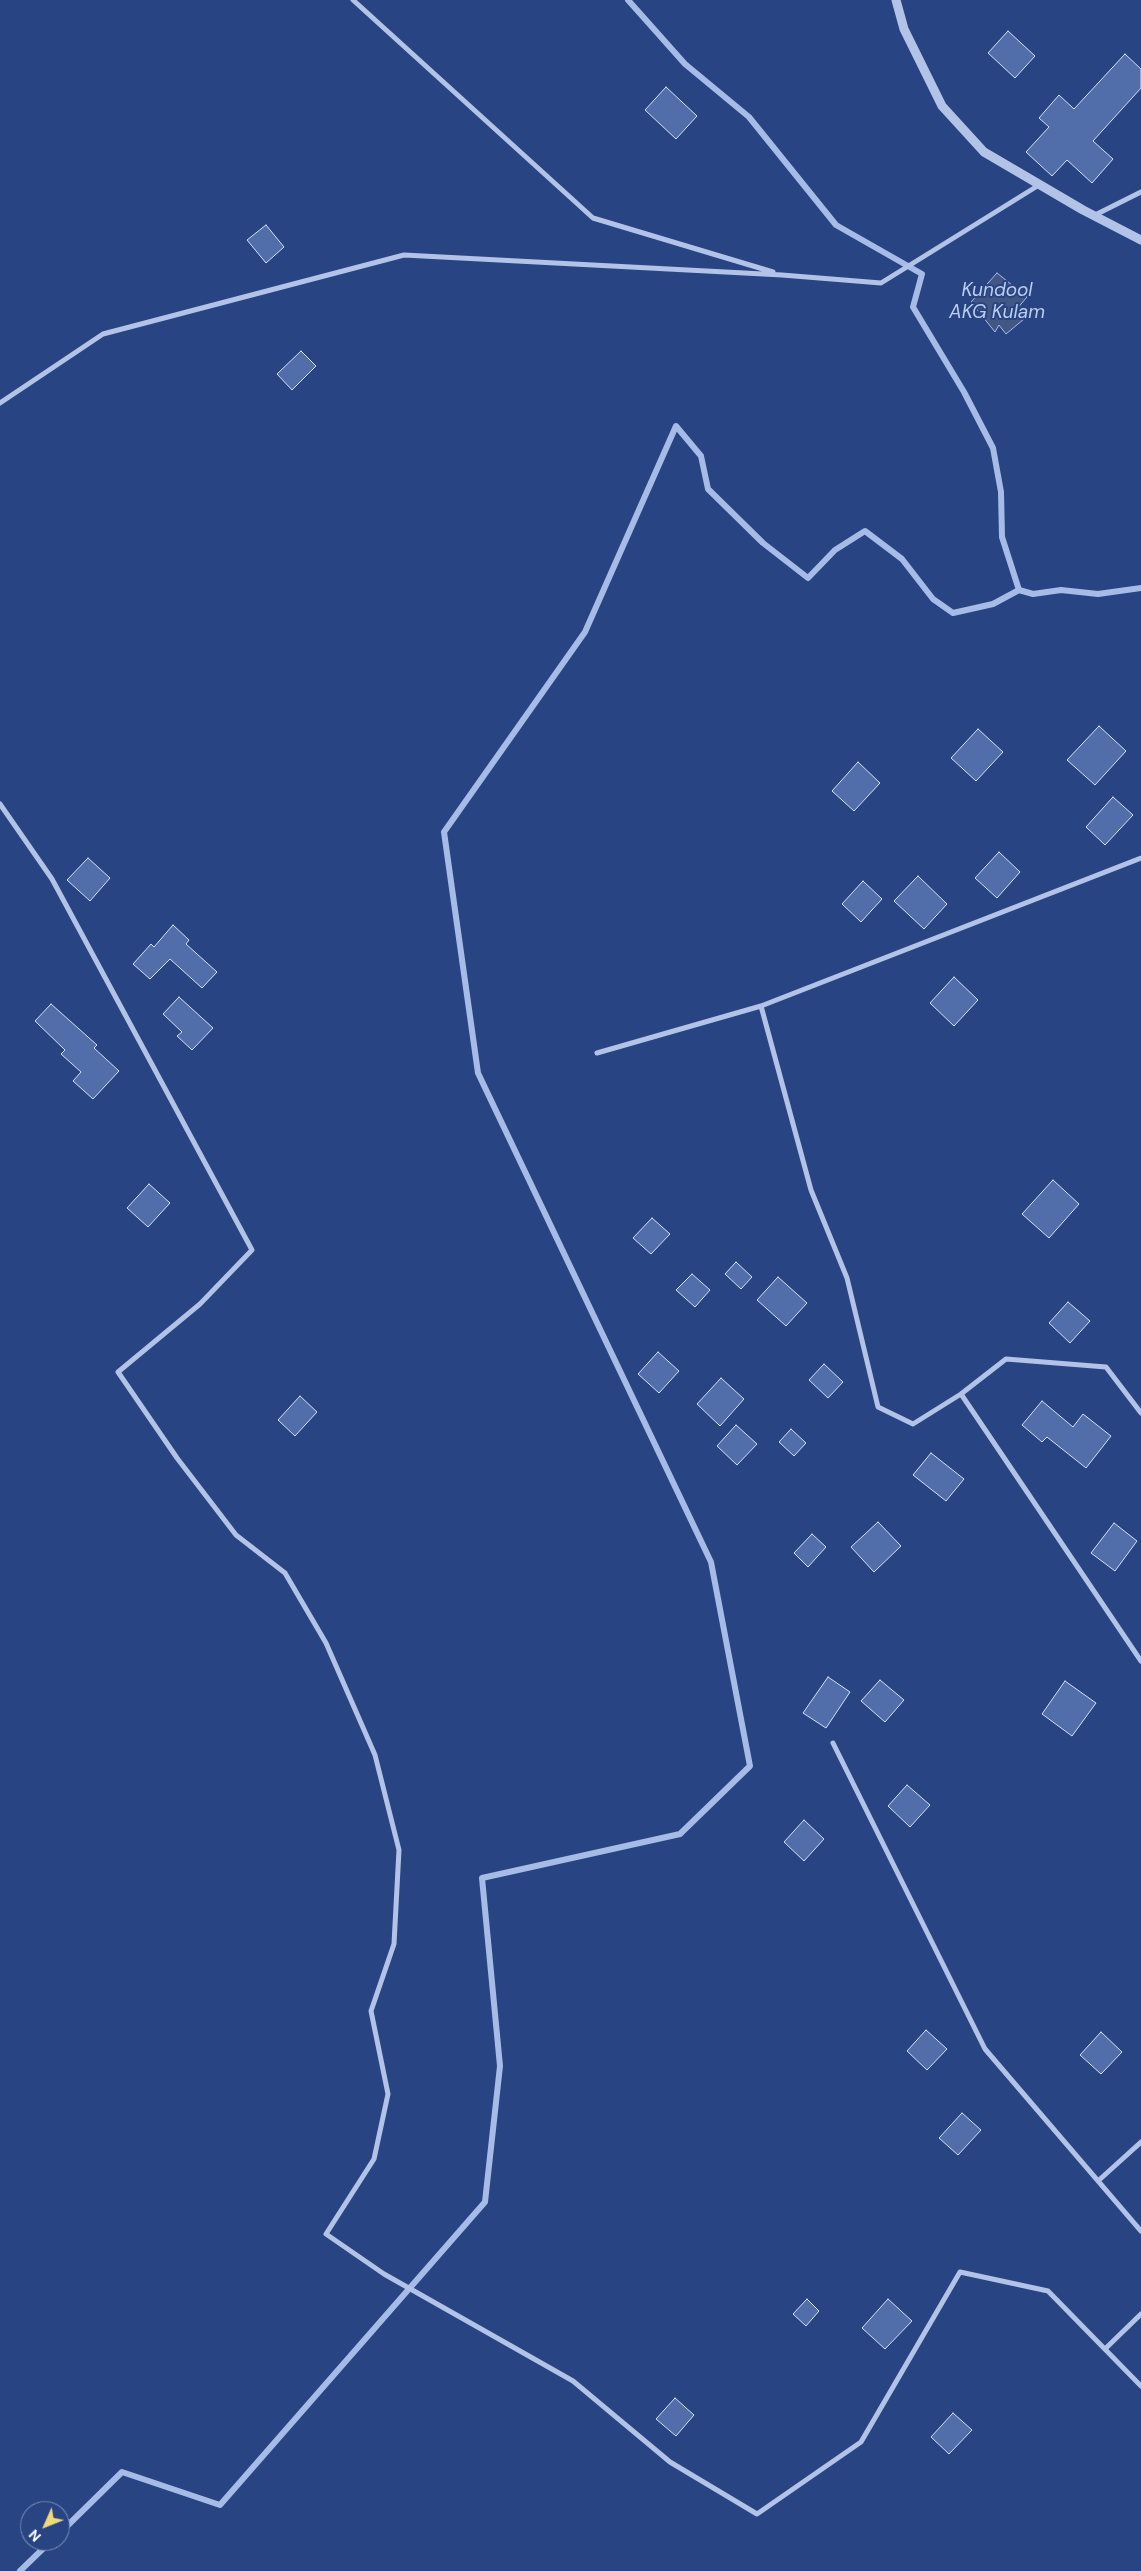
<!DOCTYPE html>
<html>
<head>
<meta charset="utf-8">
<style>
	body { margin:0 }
	#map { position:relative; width:1141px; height:2571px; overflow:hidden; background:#284483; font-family:"DM Sans",sans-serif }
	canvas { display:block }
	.north { position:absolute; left:20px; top:2501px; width:50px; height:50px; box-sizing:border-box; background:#284483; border:1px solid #7e8fb5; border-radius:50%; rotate:226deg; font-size:14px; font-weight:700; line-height:20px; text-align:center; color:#fff }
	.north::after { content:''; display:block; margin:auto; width:18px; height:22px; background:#eedb78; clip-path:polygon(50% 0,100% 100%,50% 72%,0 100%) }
</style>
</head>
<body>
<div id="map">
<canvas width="1141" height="2571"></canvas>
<div class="north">N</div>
</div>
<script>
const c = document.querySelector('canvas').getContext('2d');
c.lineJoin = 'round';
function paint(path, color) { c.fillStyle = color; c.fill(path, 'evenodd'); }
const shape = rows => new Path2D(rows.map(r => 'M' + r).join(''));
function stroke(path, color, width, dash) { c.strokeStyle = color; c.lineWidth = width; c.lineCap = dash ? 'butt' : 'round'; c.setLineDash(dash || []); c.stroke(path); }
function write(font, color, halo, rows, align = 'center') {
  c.font = font + ' "DM Sans",sans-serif'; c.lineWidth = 4; c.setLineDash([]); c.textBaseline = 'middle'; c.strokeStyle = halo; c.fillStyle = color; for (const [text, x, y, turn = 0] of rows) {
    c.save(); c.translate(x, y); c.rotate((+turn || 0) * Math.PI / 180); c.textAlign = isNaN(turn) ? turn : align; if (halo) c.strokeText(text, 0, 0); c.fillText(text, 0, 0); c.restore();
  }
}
const water = shape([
	[997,273,1027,297,1016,310,1024,319,1006,334,999,325,995,332,971,302,997,273]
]);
paint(water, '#435785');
stroke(water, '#a6bce7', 1);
stroke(shape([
	[628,0,685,64,749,117,836,225,922,274,913,307,964,392,993,448,1001,492,1002,537,1019,590],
	[60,2533,122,2472,220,2505,485,2202,500,2066,482,1878,680,1834,750,1766,711,1562,478,1073,444,832,585,632,676,426,701,456,708,489,763,543,808,578,835,550,865,531,902,559,933,599,953,613,993,604,1019,590,1033,594,1061,590,1098,594,1141,588],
	[20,2571,51,2541]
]), '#a6bce7', 6);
const building = shape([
	[1008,31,1035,56,1015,78,988,53,1008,31],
	[1125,54,1141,69,1141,88,1093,141,1113,159,1092,183,1067,160,1052,176,1026,152,1049,127,1039,118,1059,95,1074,109,1125,54],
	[666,87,697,116,676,139,645,110,666,87],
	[266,225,284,247,266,263,247,240,266,225],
	[301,351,316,366,292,390,277,374,301,351],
	[1099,726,1126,751,1095,785,1067,760,1099,726],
	[978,729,1003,752,976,781,951,758,978,729],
	[858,762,880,783,854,811,832,791,858,762],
	[1113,797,1133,815,1105,845,1086,827,1113,797],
	[999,852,1020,872,997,898,975,878,999,852],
	[88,858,110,878,90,901,67,880,88,858],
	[918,876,947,904,924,929,894,901,918,876],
	[863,881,882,899,861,922,842,904,863,881],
	[173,925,189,940,186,944,217,972,202,988,170,959,150,979,133,964,151,944,154,947,173,925],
	[954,977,978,1000,954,1026,930,1003,954,977],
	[179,997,213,1028,192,1050,177,1036,182,1032,163,1014,179,997],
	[51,1004,97,1045,94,1048,119,1071,93,1099,73,1081,81,1072,61,1054,65,1050,35,1021,51,1004],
	[1053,1180,1079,1204,1049,1238,1022,1214,1053,1180],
	[149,1184,170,1203,148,1227,127,1208,149,1184],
	[652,1218,670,1234,651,1254,633,1238,652,1218],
	[736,1262,752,1277,741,1289,725,1274,736,1262],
	[692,1274,710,1290,695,1307,676,1290,692,1274],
	[778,1277,807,1303,786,1326,757,1300,778,1277],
	[1068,1302,1090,1321,1070,1343,1049,1323,1068,1302],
	[658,1352,679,1371,659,1393,638,1374,658,1352],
	[824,1364,843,1382,828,1398,809,1380,824,1364],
	[721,1378,744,1399,720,1426,697,1404,721,1378],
	[300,1396,317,1412,295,1436,278,1420,300,1396],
	[1042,1401,1073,1427,1083,1414,1111,1436,1086,1468,1047,1437,1042,1442,1022,1425,1042,1401],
	[736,1425,757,1444,737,1465,717,1446,736,1425],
	[791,1429,806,1443,794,1456,779,1442,791,1429],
	[931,1453,964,1479,946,1501,913,1475,931,1453],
	[878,1522,901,1546,874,1572,851,1547,878,1522],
	[1114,1523,1137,1541,1115,1571,1091,1553,1114,1523],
	[812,1534,826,1547,808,1567,794,1553,812,1534],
	[828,1677,850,1692,826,1728,803,1713,828,1677],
	[880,1680,904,1700,885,1722,861,1701,880,1680],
	[1065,1681,1096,1703,1072,1736,1042,1714,1065,1681],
	[907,1785,930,1805,910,1827,888,1806,907,1785],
	[804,1820,824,1839,804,1861,784,1842,804,1820],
	[926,2030,947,2049,927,2070,907,2051,926,2030],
	[1101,2032,1122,2052,1101,2074,1080,2055,1101,2032],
	[962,2113,981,2130,958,2155,939,2138,962,2113],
	[807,2299,819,2311,806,2326,793,2314,807,2299],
	[888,2299,912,2321,885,2349,862,2328,888,2299],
	[675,2398,694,2415,676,2436,656,2419,675,2398],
	[953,2413,972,2430,949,2454,931,2437,953,2413]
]);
paint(building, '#516eab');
stroke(building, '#d5e0f6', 1);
stroke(shape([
	[353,0,593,218,773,272],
	[1095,215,1141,192],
	[0,403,103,334,404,255,782,275,881,283,1039,185],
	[0,804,52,879,252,1250,200,1304,118,1372,177,1458,236,1535,285,1573,326,1643,375,1755,399,1850,394,1944,371,2011,388,2094,374,2159,326,2234,384,2274,573,2381,670,2462,757,2514,861,2442,960,2272,1048,2291,1141,2386],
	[761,1006,1141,858],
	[597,1053,761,1006,811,1190,847,1278,878,1407,913,1424,961,1394,1006,1359,1106,1367,1141,1413],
	[961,1394,1141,1661],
	[833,1743,985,2049,1141,2231],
	[1098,2181,1141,2142],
	[1105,2349,1141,2314]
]), '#b2c3e7', 5);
stroke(shape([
	[896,0,904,29,942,106,984,152,1083,210,1141,240]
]), '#b2c3e7', 9);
write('italic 19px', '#bdcdee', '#284483', [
	["Kundool",997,291],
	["AKG Kulam",997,313]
]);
</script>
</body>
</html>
